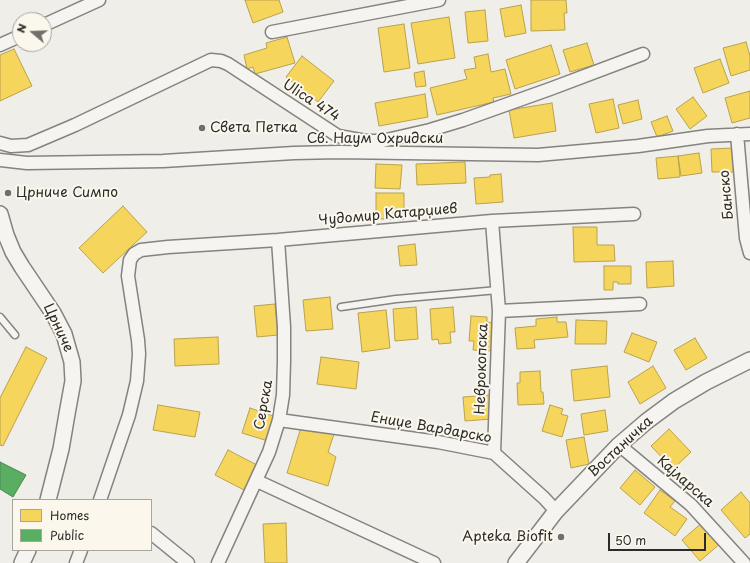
<!DOCTYPE html>
<html>
<head>
<meta charset="utf-8">
<style>
	body { margin:0 }
	#map { position:relative; width:750px; height:563px; overflow:hidden; background:#f0eee8; font-family:"Playpen Sans",sans-serif }
	canvas { display:block }
	.legend { position:absolute; left:12px; top:499px; width:140px; height:52px; box-sizing:border-box; background:#fbf7ec; border:1px solid #a8a59f; margin:0; padding:5px 7px; list-style:none; font-size:12px; color:#2b2b2b }
	.legend li { display:flex; align-items:center; gap:8px; height:20px }
	.legend b { width:20px; border:1px solid #a8a59f }
	.north { position:absolute; left:12px; top:12px; width:40px; height:40px; box-sizing:border-box; background:#fbf7ec; border:1px solid #a8a59f; border-radius:50%; rotate:289deg; font-size:11px; font-weight:700; line-height:16px; text-align:center; color:#2b2b2b }
	.north::after { content:''; display:block; margin:auto; width:14px; height:18px; background:#706f6d; clip-path:polygon(50% 0,100% 100%,50% 72%,0 100%) }
	.scale { position:absolute; left:608px; top:533px; width:98px; height:18px; box-sizing:border-box; border:2px solid #2b2b2b; border-top:0; padding-left:5px; font-size:12px; line-height:14px; white-space:nowrap; color:#2b2b2b; -webkit-text-stroke:3px #fbf7ec; paint-order:stroke }
</style>
</head>
<body>
<div id="map">
<canvas width="750" height="563"></canvas>
<ul class="legend">
<li><b style="height:11px;background:#f6d55c"></b>Homes</li>
<li><b style="height:11px;background:#5aae61"></b>Public</li>
</ul>
<div class="north">N</div>
<div class="scale">50 m</div>
</div>
<script>
const c = document.querySelector('canvas').getContext('2d');
c.lineJoin = 'round';
function paint(path, color) { c.fillStyle = color; c.fill(path, 'evenodd'); }
const shape = rows => new Path2D(rows.map(r => 'M' + r).join(''));
function stroke(path, color, width, dash) { c.strokeStyle = color; c.lineWidth = width; c.lineCap = dash ? 'butt' : 'round'; c.setLineDash(dash || []); c.stroke(path); }
function write(font, color, halo, rows, align = 'center') {
  c.font = font + ' "Playpen Sans",sans-serif'; c.lineWidth = 4; c.setLineDash([]); c.textBaseline = 'middle'; c.strokeStyle = halo; c.fillStyle = color; for (const [text, x, y, turn = 0] of rows) {
    c.save(); c.translate(x, y); c.rotate((+turn || 0) * Math.PI / 180); c.textAlign = isNaN(turn) ? turn : align; if (halo) c.strokeText(text, 0, 0); c.fillText(text, 0, 0); c.restore();
  }
}
const homes = shape([
	[245,0,279,0,283,12,253,23,245,0],
	[531,0,566,0,567,13,564,13,565,30,531,31,531,0],
	[521,5,526,33,505,37,500,9,521,5],
	[485,10,488,41,468,43,465,12,485,10],
	[449,17,455,58,418,64,411,23,449,17],
	[404,24,410,68,384,72,378,28,404,24],
	[287,37,295,63,255,74,253,67,247,69,244,55,267,48,266,43,287,37],
	[746,42,750,56,750,70,731,76,723,48,746,42],
	[587,43,594,65,570,72,563,50,587,43],
	[551,45,560,74,515,89,506,60,551,45],
	[14,49,32,86,0,101,0,55,14,49],
	[488,54,491,72,505,69,511,94,493,98,494,102,437,115,430,88,467,79,464,70,476,68,474,57,488,54],
	[302,56,334,81,318,102,286,77,302,56],
	[720,59,729,83,703,93,694,68,720,59],
	[424,71,426,86,416,87,414,73,424,71],
	[750,91,750,118,732,123,725,98,750,91],
	[425,94,428,117,379,126,375,103,425,94],
	[693,97,707,116,690,129,676,109,693,97],
	[613,99,619,128,596,133,589,104,613,99],
	[638,100,642,119,623,124,618,105,638,100],
	[552,103,556,131,514,138,509,110,552,103],
	[667,116,673,131,657,137,651,122,667,116],
	[733,148,734,172,712,172,711,149,733,148],
	[699,153,702,173,681,176,678,156,699,153],
	[678,156,680,177,658,179,656,158,678,156],
	[465,162,466,183,417,185,416,164,465,162],
	[376,164,402,165,400,189,375,188,376,164],
	[501,174,503,202,476,204,474,178,490,177,490,175,501,174],
	[376,193,404,193,404,219,376,219,376,193],
	[123,206,147,232,103,273,79,248,123,206],
	[573,227,597,227,597,245,614,245,615,261,574,262,573,227],
	[415,244,417,265,400,266,398,246,415,244],
	[673,261,674,286,647,288,646,262,673,261],
	[604,266,631,266,631,284,618,284,618,282,613,282,613,290,604,290,604,266],
	[330,297,333,329,306,331,303,300,330,297],
	[275,304,278,335,257,337,254,306,275,304],
	[416,307,418,339,395,341,393,309,416,307],
	[453,307,455,332,450,332,451,343,439,344,438,339,432,340,430,309,453,307],
	[386,310,390,348,362,352,358,313,386,310],
	[471,316,487,317,487,322,495,323,493,351,473,350,474,341,469,341,471,316],
	[557,317,557,322,566,322,568,337,534,340,535,348,517,349,515,328,536,326,536,319,557,317],
	[576,320,607,321,606,344,575,344,576,320],
	[632,333,657,342,649,362,624,352,632,333],
	[218,337,219,364,175,366,174,339,218,337],
	[695,338,707,358,686,370,674,350,695,338],
	[26,347,47,358,3,446,0,445,0,398,26,347],
	[321,357,359,362,356,389,317,384,321,357],
	[607,366,610,397,574,401,571,370,607,366],
	[653,366,666,388,640,404,628,382,653,366],
	[540,371,541,392,543,392,544,404,518,405,517,383,520,383,520,372,540,371],
	[490,395,492,419,465,421,463,397,490,395],
	[158,405,200,412,195,437,153,430,158,405],
	[550,405,563,409,561,414,568,416,562,437,542,431,550,405],
	[250,408,276,417,268,441,242,433,250,408],
	[605,410,608,431,584,435,581,414,605,410],
	[302,424,334,434,328,452,336,457,328,486,287,473,302,424],
	[669,429,691,452,673,469,651,446,669,429],
	[584,437,589,464,571,468,566,440,584,437],
	[228,450,257,465,244,490,215,475,228,450],
	[635,470,655,487,640,505,620,488,635,470],
	[660,490,675,501,670,507,687,519,675,536,644,513,660,490],
	[741,492,750,503,750,534,745,538,721,510,741,492],
	[704,521,722,542,700,561,682,540,704,521],
	[286,523,287,563,265,563,263,524,286,523]
]);
paint(homes, '#f6d55c');
stroke(homes, '#b9a24d', 1);
const public = shape([
	[0,462,26,475,13,497,0,489,0,462]
]);
paint(public, '#5aae61');
stroke(public, '#4c8751', 1);
const service = shape([
	[341,307,396,299,498,290],
	[0,317,15,335]
]);
const minor = shape([
	[44,25,99,0],
	[272,32,439,0],
	[0,45,20,36],
	[737,134,746,238,750,253],
	[0,143,11,146,28,145,75,125,211,60,221,61,228,64,338,136,366,141,382,141,430,130,463,120,550,89,643,54],
	[0,160,27,163,163,161,294,153,339,152,538,155,638,146,708,136,750,134],
	[492,221,499,311,494,453],
	[499,311,640,304],
	[279,420,438,442,494,453,544,498,556,511],
	[619,445,691,505,744,563],
	[257,481,434,563],
	[100,500,129,415,137,381,139,354,138,340,128,276,130,260,134,254,141,250,168,247,278,240,492,221,634,214],
	[151,533,188,563],
	[76,563,81,550],
	[218,563,269,452,279,420,283,395,284,361,284,327,278,240]
]);
const tertiary = shape([
	[0,214,6,235,13,252,22,267,53,313,64,334,72,362,73,381,67,414,61,449,48,500],
	[22,563,28,550],
	[516,563,556,511,619,445,647,421,674,401,706,382,750,360]
]);
stroke(service, '#848380', 9);
stroke(minor, '#848380', 15);
stroke(tertiary, '#848380', 18);
stroke(service, '#f5f4f0', 6);
stroke(minor, '#f5f4f0', 12);
stroke(tertiary, '#f5f4f0', 15);
for (const [x, y, r, color] of [
	[202,128,4,"#706f6d"],
	[8,193,4,"#706f6d"],
	[561,537,4,"#706f6d"]
]) { const dot = new Path2D(); dot.arc(x, y, r, 0, 2 * Math.PI); c.fillStyle = color; c.fill(dot); stroke(dot, '#fbf7ec', 1.5); }
write('14px', '#2b2b2b', '#fbf7ec', [
	["Ulica 474",311,101,33],
	["Св. Наум Охридски",375,139],
	["Банско",727,195,-95],
	["Чудомир Катарџиев",388,215,-5],
	["Црниче",58,328,65],
	["Неврокопска",482,369,-88],
	["Серска",264,405,-80],
	["Ениџе Вардарско",431,428,10],
	["Востаничка",621,447,-43],
	["Кајларска",685,482,41]
]);
write('14px', '#2b2b2b', '#fbf7ec', [
	["Света Петка",210,128],
	["Црниче Симпо",16,193],
	["Apteka Biofit",553,537,"right"]
], 'left');
</script>
</body>
</html>
